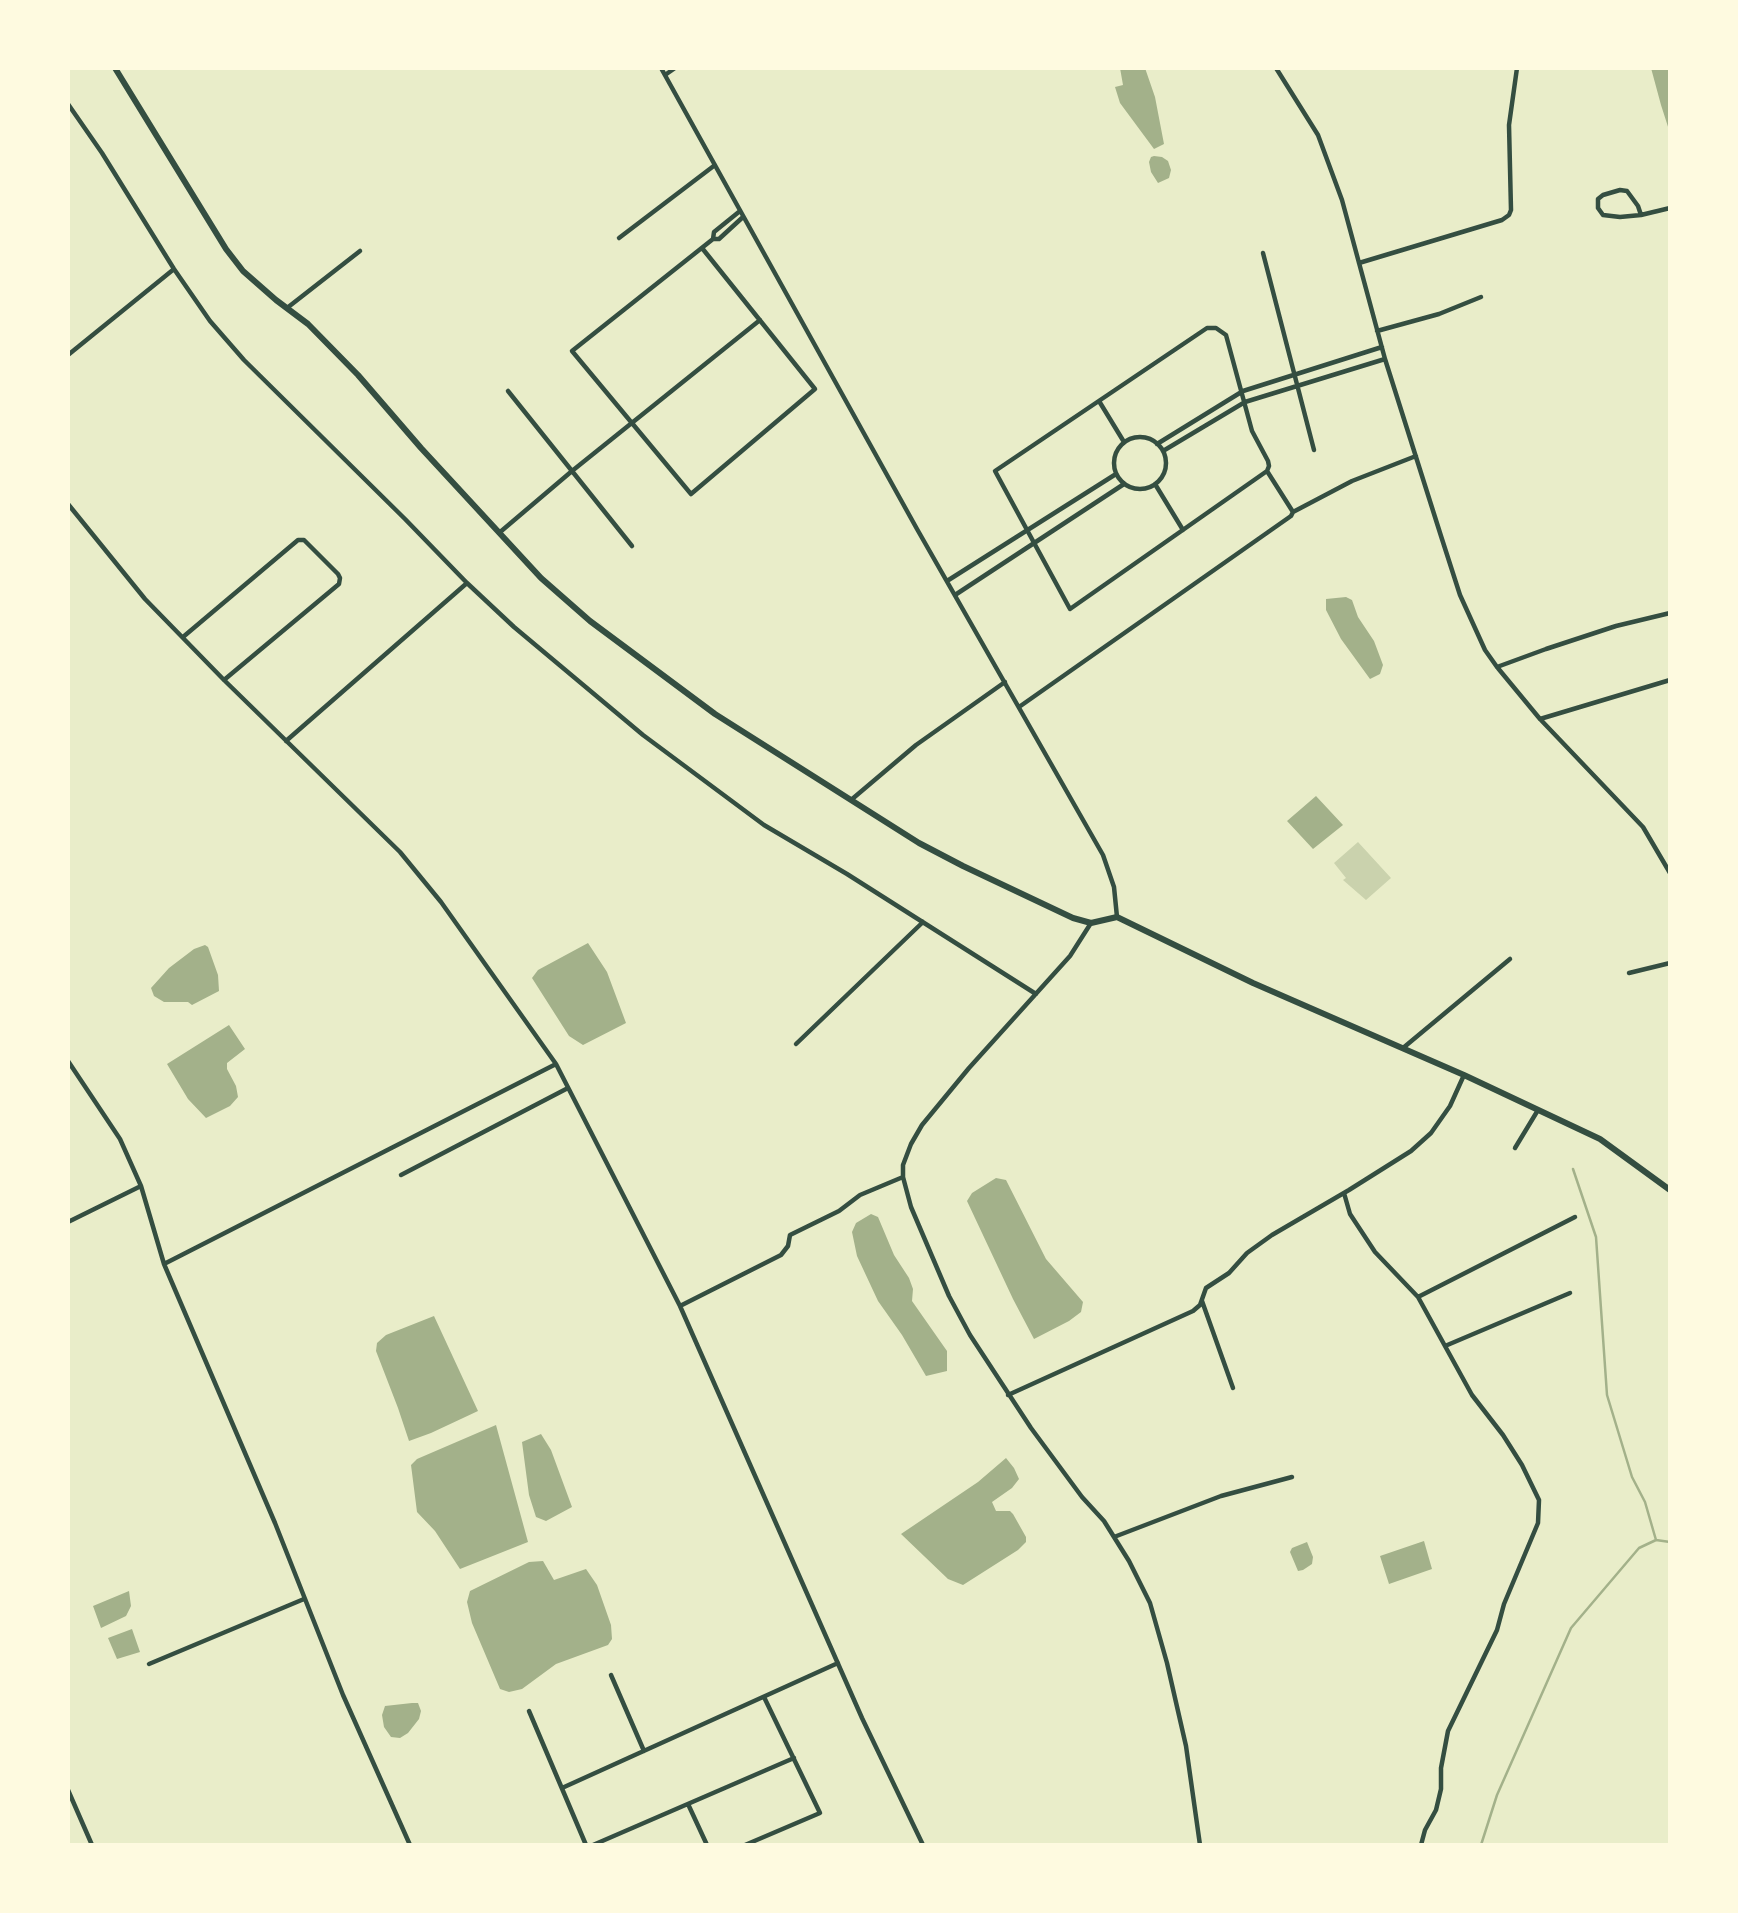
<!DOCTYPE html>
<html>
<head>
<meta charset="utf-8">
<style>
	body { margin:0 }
	#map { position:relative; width:1738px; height:1913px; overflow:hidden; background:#e9edc9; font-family:"Fira Sans Condensed",sans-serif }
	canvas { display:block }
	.frame { position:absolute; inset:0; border:70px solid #fefae0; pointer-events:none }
</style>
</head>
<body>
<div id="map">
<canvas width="1738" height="1913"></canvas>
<div class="frame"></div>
</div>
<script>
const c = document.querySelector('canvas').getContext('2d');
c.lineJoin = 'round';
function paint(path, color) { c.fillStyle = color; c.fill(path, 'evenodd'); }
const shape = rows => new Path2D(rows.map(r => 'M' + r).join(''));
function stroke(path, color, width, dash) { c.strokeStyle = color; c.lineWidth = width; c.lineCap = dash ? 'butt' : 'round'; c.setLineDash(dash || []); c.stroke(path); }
paint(shape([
	[1358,842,1391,878,1366,900,1343,880,1346,878,1334,863]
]), '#cad2ad');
paint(shape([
	[1120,68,1145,68,1155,97,1164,144,1154,149,1120,103,1115,87,1123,85],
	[1651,68,1670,68,1670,133,1661,105],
	[1154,156,1162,157,1168,161,1171,170,1169,178,1158,183,1151,172,1149,162,1151,157],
	[1346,597,1352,600,1358,617,1374,641,1383,665,1380,674,1370,679,1341,639,1326,610,1326,599],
	[1316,796,1343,825,1313,849,1287,821],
	[588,943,607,972,626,1023,583,1045,569,1036,532,978,538,970],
	[205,945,208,947,218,975,219,991,192,1005,188,1002,164,1002,154,996,151,988,169,968,194,949],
	[229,1025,245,1049,227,1063,227,1069,236,1086,238,1097,230,1106,206,1118,188,1099,167,1064],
	[996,1178,1006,1180,1046,1259,1083,1302,1081,1312,1069,1321,1034,1339,1013,1299,967,1201,972,1193],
	[871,1214,878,1217,894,1255,909,1278,913,1289,912,1301,947,1351,947,1371,926,1376,902,1335,878,1301,857,1256,852,1232,856,1223],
	[434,1316,478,1411,431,1433,409,1441,398,1408,376,1351,377,1343,386,1335],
	[496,1425,528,1542,460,1569,435,1531,417,1512,411,1465,417,1459],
	[541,1434,551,1450,572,1507,546,1521,536,1517,529,1495,522,1442],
	[1006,1458,1014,1468,1019,1479,1012,1488,992,1502,996,1511,1010,1511,1013,1514,1026,1537,1026,1542,1018,1550,963,1585,948,1579,901,1534,978,1482],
	[1424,1541,1432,1569,1389,1584,1380,1556],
	[1307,1542,1313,1557,1312,1564,1303,1570,1298,1571,1290,1552,1292,1548],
	[543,1561,554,1580,586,1569,597,1585,611,1625,612,1639,608,1645,556,1664,522,1689,509,1692,500,1689,472,1623,467,1602,470,1591,529,1562],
	[129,1591,131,1606,126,1616,101,1628,93,1606],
	[132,1629,140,1652,117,1659,108,1638],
	[412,1703,418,1703,421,1711,419,1719,408,1733,400,1738,391,1737,384,1727,382,1715,385,1706]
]), '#a3b18a');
stroke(shape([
	[1573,1169,1596,1237,1607,1395,1632,1477,1645,1502,1656,1540],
	[1481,1845,1497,1795,1571,1628,1639,1548,1656,1540,1670,1542]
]), '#a3b18a', 2.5);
stroke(shape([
	[661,68,917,529,1103,855,1114,887,1117,917],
	[1276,68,1318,135,1342,200,1385,359,1441,536,1460,595,1485,650,1497,667,1540,719,1643,827,1670,873],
	[665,75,675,68],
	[68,104,102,153,174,269,210,321,244,360,405,519,467,583,514,627,643,735,764,825,847,874,1036,994],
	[740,211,714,232,713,239,719,239,743,217],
	[1641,215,1638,206,1627,191,1620,190,1603,195,1598,199,1598,208,1603,215,1620,217,1641,215,1670,208],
	[619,238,715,165],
	[702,248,815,389,691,494,572,351,713,239],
	[1263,253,1314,450],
	[1359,263,1502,220,1509,215,1511,210,1509,125,1517,68],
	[287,308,360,251],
	[1377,331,1439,314,1481,297],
	[68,355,174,269],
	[508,391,632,546],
	[1099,401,1124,442],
	'1114 463a26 26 0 1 1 52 0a26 26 0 1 1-52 0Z',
	[1157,444,1243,391,1382,347],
	[1163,451,1245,402,1385,359],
	[1155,484,1183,530],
	[68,504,145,599,224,680,400,852,441,902,556,1064,680,1306,862,1718,923,1845],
	[1293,512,1352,481,1416,456],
	[499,533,572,471,760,320],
	[947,581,1116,474],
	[955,595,1124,484],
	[183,637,298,540,304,540,338,574,340,578,339,584,224,680],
	[1497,667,1546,649,1616,626,1670,613],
	[1019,707,1291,516,1293,512,1267,471,1269,466,1268,461,1252,431,1226,335,1216,328,1207,328,995,471,1070,609,1267,471],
	[1540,719,1670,680],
	[286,741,467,583],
	[851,800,916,745,1005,682],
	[1091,923,1070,956,969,1068,922,1125,911,1144,903,1165,903,1177,911,1207,949,1296,970,1335,1031,1428,1082,1497,1104,1521,1129,1561,1150,1603,1167,1663,1186,1746,1200,1845],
	[1629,973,1670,963],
	[796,1044,923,922],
	[1403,1048,1510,959],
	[68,1061,120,1139,141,1186,164,1264,275,1523,343,1695,410,1845],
	[1515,1148,1538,1110],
	[401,1175,568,1088],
	[1344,1193,1350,1214,1375,1252,1418,1297,1472,1395,1503,1435,1522,1465,1539,1500,1538,1523,1504,1604,1497,1630,1448,1731,1441,1768,1441,1789,1436,1810,1425,1830,1421,1845],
	[68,1222,141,1186],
	[164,1264,556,1064],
	[1418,1297,1575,1217],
	[1202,1301,1233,1388],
	[680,1306,781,1255,788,1246,790,1235,839,1211,860,1195,903,1177],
	[1445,1346,1570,1293],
	[1008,1395,1193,1311,1200,1305,1206,1288,1229,1273,1247,1253,1272,1235,1349,1190,1411,1151,1431,1133,1450,1106,1464,1075],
	[1114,1537,1221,1496,1292,1477],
	[149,1664,304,1599],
	[611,1675,644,1751],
	[529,1711,586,1845],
	[562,1788,838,1663],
	[68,1790,92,1845],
	[688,1804,707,1845],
	[593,1845,794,1758],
	[745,1845,820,1813,764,1697]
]), '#344e41', 4.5);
stroke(shape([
	[115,68,226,249,243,271,276,300,308,324,358,375,421,448,541,578,590,621,715,714,919,843,963,866,1073,918,1091,923,1117,917,1253,983,1464,1075,1600,1139,1670,1190]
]), '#344e41', 6);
</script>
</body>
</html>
